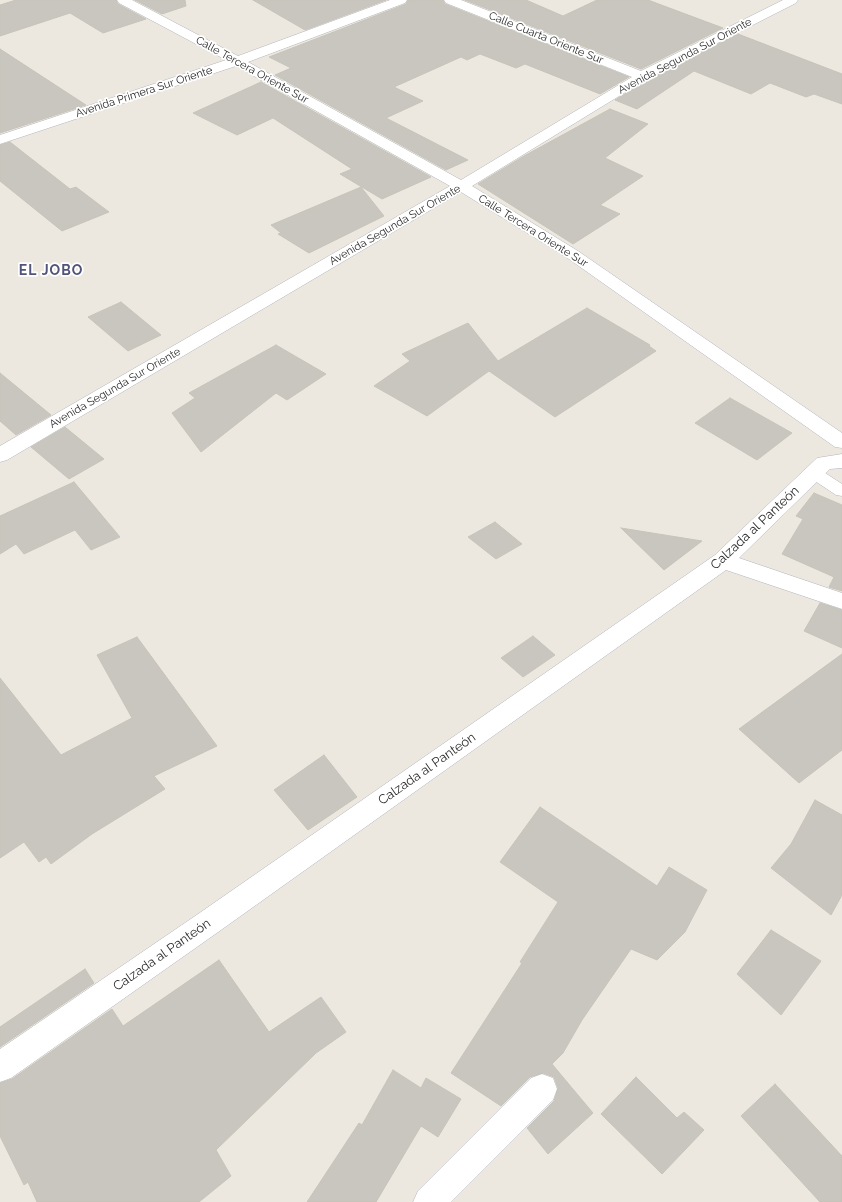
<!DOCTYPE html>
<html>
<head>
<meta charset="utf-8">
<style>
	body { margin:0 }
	canvas { display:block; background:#ece8e0 }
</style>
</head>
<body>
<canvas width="842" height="1202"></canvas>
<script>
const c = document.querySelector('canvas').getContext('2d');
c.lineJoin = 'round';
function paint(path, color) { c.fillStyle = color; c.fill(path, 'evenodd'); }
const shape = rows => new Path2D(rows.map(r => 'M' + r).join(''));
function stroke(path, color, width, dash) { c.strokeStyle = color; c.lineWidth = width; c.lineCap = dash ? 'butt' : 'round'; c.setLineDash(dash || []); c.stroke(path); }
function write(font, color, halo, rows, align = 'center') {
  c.font = font + ' Raleway,sans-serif'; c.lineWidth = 3.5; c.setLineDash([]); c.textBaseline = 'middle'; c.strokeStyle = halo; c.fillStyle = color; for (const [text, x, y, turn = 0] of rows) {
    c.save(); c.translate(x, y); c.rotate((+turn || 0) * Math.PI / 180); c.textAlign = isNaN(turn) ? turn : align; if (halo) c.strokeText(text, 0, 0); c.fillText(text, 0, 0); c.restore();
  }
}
const building = shape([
	[16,0,116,0,118,4,146,19,103,33,70,13,0,36,0,5,16,0],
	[135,0,185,0,186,6,162,14,135,0],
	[253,0,386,0,305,30,253,0],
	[408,0,443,0,445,4,629,77,600,94,525,64,516,68,480,54,467,60,461,57,394,87,423,101,386,118,468,160,446,170,275,75,291,68,269,57,406,4,408,0],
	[465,0,526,0,563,16,597,0,648,0,723,28,641,69,465,0],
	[738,34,842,74,842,104,814,94,806,97,770,83,751,94,694,71,637,109,615,100,648,80,738,34],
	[0,49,86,105,0,133,0,49],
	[261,82,431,177,382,199,340,174,352,169,273,118,237,135,193,113,261,82],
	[610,109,648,124,605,158,643,176,600,205,620,214,573,244,478,184,524,156,610,109],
	[10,142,70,189,76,187,109,212,62,231,0,181,0,145,10,142],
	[361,187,384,216,309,253,278,234,281,233,271,225,361,187],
	[121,302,161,335,128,351,88,317,121,302],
	[587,308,650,345,649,346,656,351,555,417,489,371,427,416,374,386,410,361,402,354,468,323,498,361,587,308],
	[276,345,326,374,287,400,276,393,201,452,172,413,195,398,189,393,276,345],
	[0,373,51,415,16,435,0,421,0,373],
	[730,398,792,433,757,460,695,423,730,398],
	[65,427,104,459,69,479,31,447,65,427],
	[74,482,120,537,91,550,75,530,24,554,16,544,0,554,0,516,74,482],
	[814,493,842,505,842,591,829,587,834,577,782,554,803,519,796,516,814,493],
	[495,522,522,544,496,559,468,537,495,522],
	[621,528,702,541,664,570,621,528],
	[820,603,842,610,842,648,804,631,820,603],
	[533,636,555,655,523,677,501,658,533,636],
	[137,637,217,746,154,776,165,789,92,834,51,864,46,857,39,862,24,842,0,858,0,678,61,755,132,718,97,655,137,637],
	[842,654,842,750,799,783,739,729,842,654],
	[324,755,357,797,308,830,274,790,324,755],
	[815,800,842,815,842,895,831,915,771,868,791,844,815,800],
	[540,807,657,886,669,867,707,890,685,932,657,960,631,949,582,1020,563,1053,552,1064,593,1113,548,1154,527,1128,554,1101,558,1088,554,1077,543,1073,530,1077,501,1106,451,1073,522,963,520,962,558,902,500,862,540,807],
	[771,930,821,961,781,1015,737,974,771,930],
	[219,960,269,1032,321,997,346,1032,316,1053,216,1150,231,1176,199,1202,37,1202,28,1182,24,1185,0,1136,0,1083,12,1079,112,1009,123,1026,219,960],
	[85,969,94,983,0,1047,0,1027,85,969],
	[393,1070,421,1088,426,1078,461,1099,438,1137,421,1126,376,1202,307,1202,359,1123,362,1125,393,1070],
	[636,1077,677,1118,684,1112,704,1130,662,1174,601,1114,636,1077],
	[775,1084,842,1156,842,1202,820,1202,741,1116,775,1084]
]);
paint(building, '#c8c6be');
stroke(building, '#c7c4b9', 1);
const lane = shape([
	[814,468,819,469,842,484,842,496,836,495,809,477,806,473,809,469,814,468]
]);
const street = shape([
	[117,0,132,0,238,56,390,0,407,0,405,3,248,62,461,180,632,77,446,3,444,0,461,0,641,71,783,0,798,0,796,3,647,79,472,186,578,251,842,433,842,448,835,447,566,257,461,192,7,460,0,462,0,446,450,186,236,66,0,144,0,135,226,60,119,3,117,0],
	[842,454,842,468,830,469,739,558,842,593,842,609,726,570,221,930,11,1078,0,1082,0,1049,201,912,715,555,817,458,842,454],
	[542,1074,553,1078,557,1089,553,1100,451,1202,413,1202,418,1191,531,1078,542,1074]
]);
stroke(lane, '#b3b4be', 1);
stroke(street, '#b3b4be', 1);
paint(lane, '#fff');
paint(street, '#fff');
write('11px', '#2c2c2c', '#fff', [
	["Calle Cuarta Oriente Sur",546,38,22],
	["Avenida Segunda Sur Oriente",685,56,-28],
	["Calle Tercera Oriente Sur",252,70,29],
	["Avenida Primera Sur Oriente",144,92,-18],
	["Avenida Segunda Sur Oriente",395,225,-30],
	["Calle Tercera Oriente Sur",533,231,32],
	["Avenida Segunda Sur Oriente",115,388,-30]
]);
write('13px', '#2c2c2c', '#fff', [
	["Calzada al Panteón",755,528,-43],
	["Calzada al Panteón",427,769,-35],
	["Calzada al Panteón",162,955,-35]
]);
c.letterSpacing = '1px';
write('bold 14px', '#515378', '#fff', [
	["EL JOBO",51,271]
]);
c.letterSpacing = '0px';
</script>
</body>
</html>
